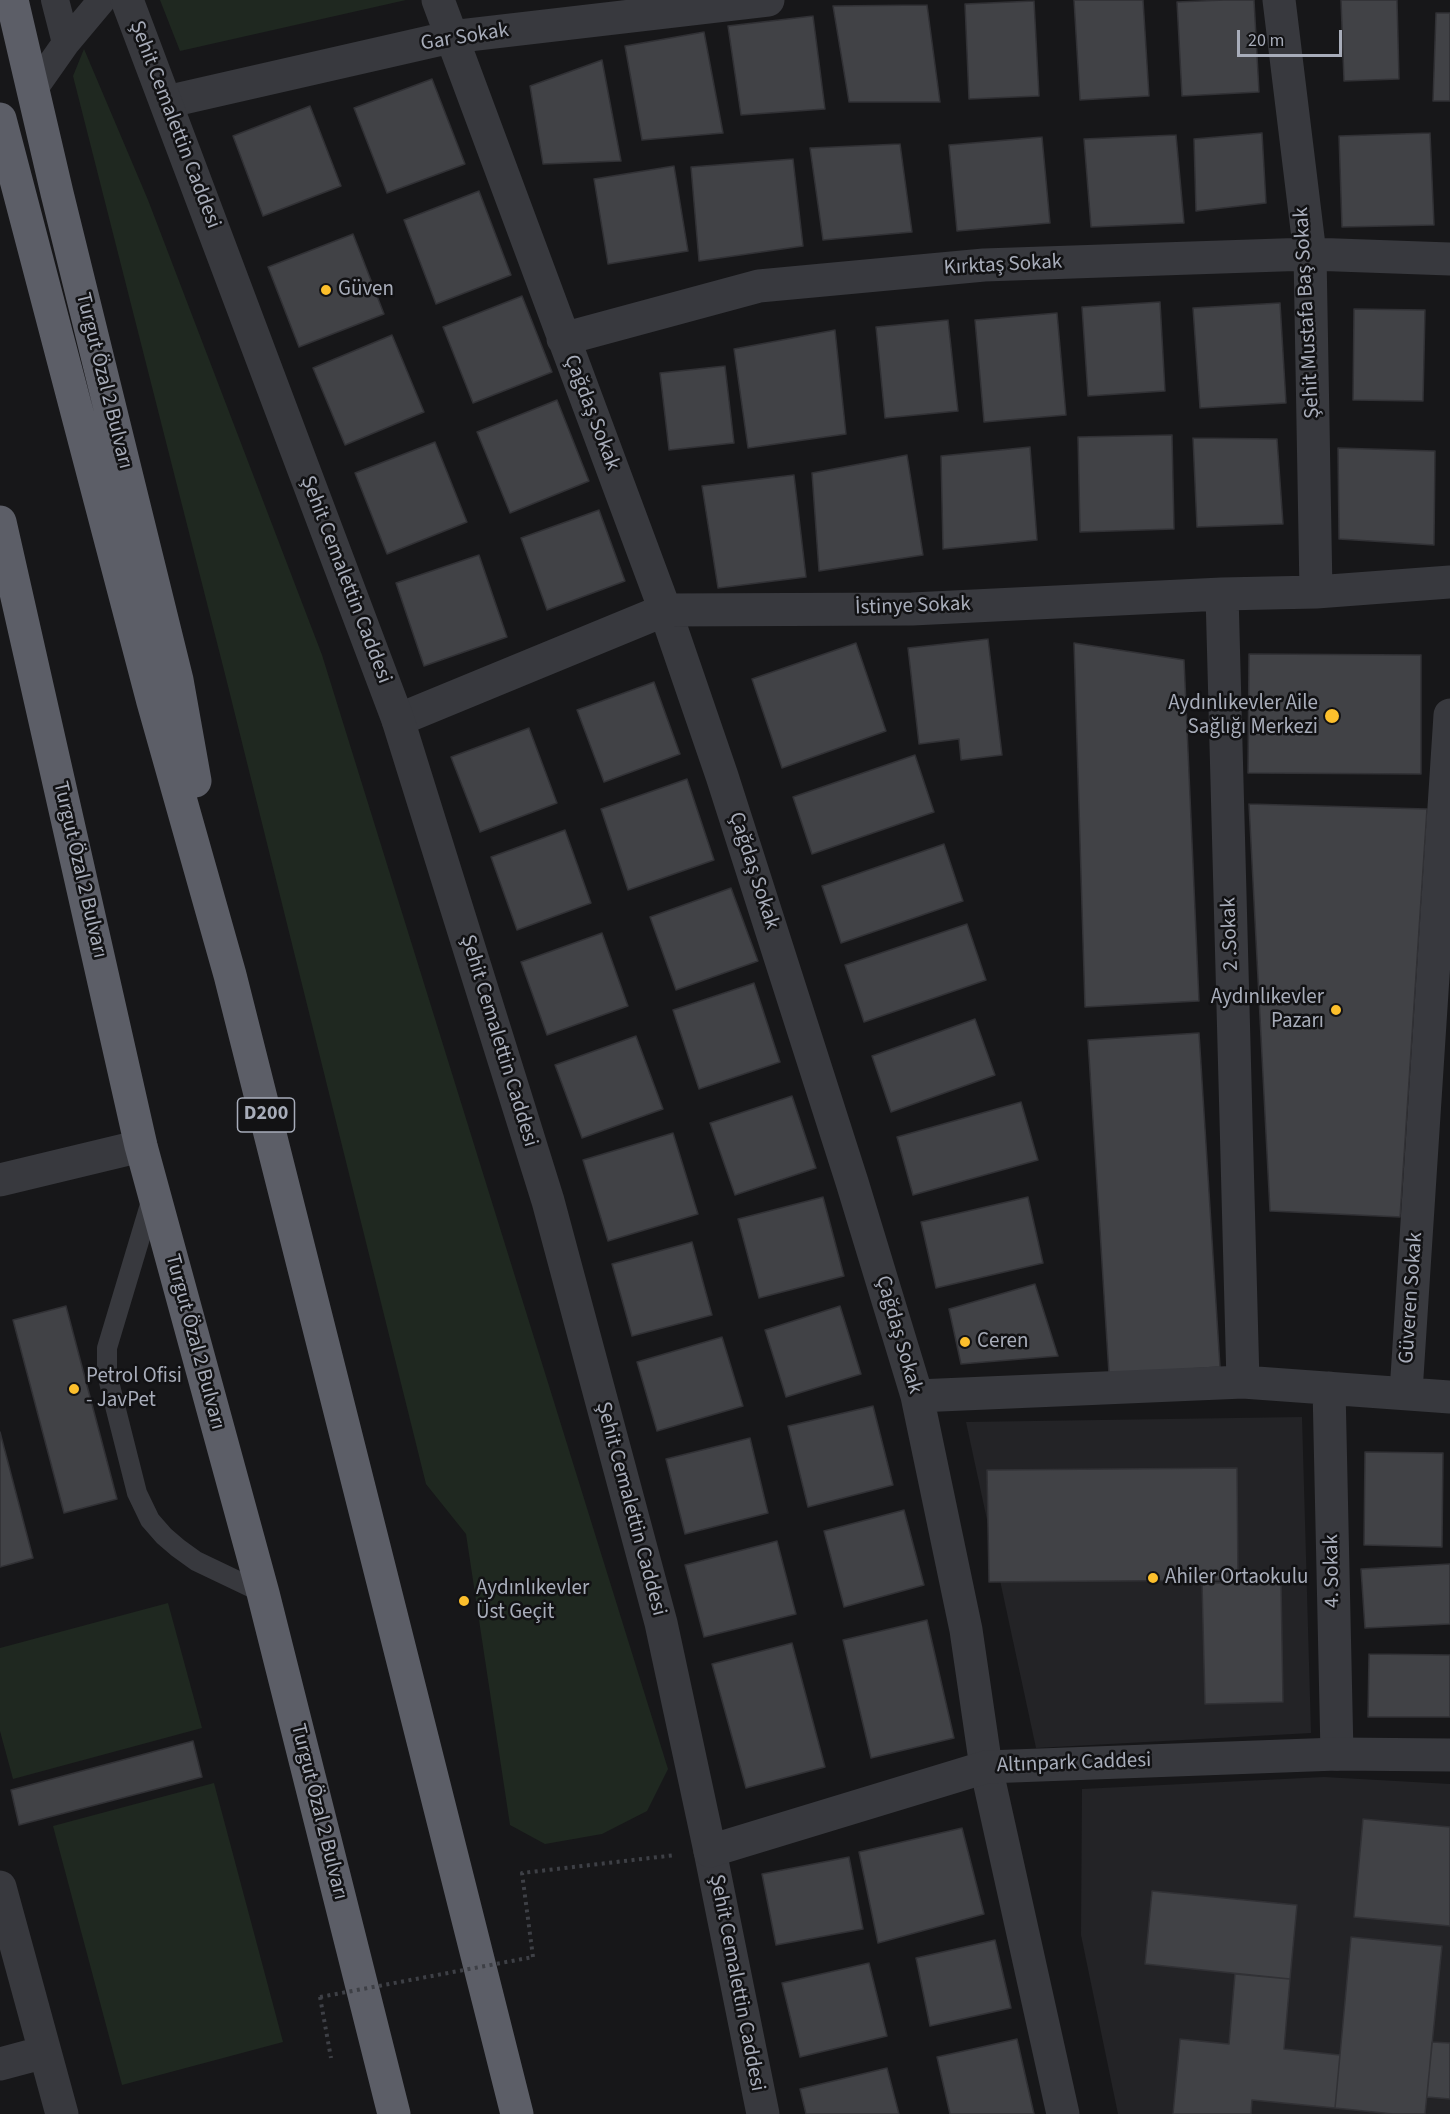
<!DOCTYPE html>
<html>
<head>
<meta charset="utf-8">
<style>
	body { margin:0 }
	#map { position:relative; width:1450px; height:2114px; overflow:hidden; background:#171719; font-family:"Source Sans 3",sans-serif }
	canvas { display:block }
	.scale { position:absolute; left:1237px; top:30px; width:105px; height:27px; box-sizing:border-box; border:3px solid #a8adba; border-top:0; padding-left:8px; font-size:18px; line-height:21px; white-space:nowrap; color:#a8adba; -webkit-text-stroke:4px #121214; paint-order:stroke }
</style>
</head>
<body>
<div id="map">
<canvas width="1450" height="2114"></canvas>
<div class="scale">20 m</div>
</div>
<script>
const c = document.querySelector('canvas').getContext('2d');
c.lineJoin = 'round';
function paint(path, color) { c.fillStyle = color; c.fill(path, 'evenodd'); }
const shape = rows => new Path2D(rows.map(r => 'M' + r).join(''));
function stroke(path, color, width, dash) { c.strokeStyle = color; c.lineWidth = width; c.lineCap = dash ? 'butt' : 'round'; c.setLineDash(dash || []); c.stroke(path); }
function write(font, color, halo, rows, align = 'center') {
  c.font = font + ' "Source Sans 3",sans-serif'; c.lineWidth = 5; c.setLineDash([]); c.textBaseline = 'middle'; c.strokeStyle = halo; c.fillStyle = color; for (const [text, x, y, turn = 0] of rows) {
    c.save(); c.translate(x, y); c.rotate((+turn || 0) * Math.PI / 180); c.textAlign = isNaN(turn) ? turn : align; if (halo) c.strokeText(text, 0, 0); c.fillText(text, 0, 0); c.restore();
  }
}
paint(shape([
	[1302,1417,1311,1733,1036,1748,966,1422],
	[1324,1777,1450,1784,1450,2114,1118,2114,1081,1935,1082,1789]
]), '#232326');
paint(shape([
	[160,0,406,0,180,51],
	[84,49,148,200,322,655,668,1769,647,1811,602,1834,545,1844,510,1825,466,1534,426,1484,226,678,73,76],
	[168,1603,202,1728,13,1779,0,1731,0,1648],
	[214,1783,283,2042,122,2085,53,1826]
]), '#1f2820');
const building = shape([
	[1074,0,1143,0,1149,96,1080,100,1074,0],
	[1224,0,1254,0,1259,92,1182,96,1177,2,1224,0],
	[1341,0,1397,0,1399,79,1344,81,1341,0],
	[1034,1,1039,96,969,99,965,4,1034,1],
	[927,5,940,102,849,102,833,6,927,5],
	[1436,13,1450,13,1450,101,1433,101,1436,13],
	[813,16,825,109,741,115,728,26,813,16],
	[704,32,723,133,642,140,625,46,704,32],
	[602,60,621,161,543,164,530,86,602,60],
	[432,79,465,164,387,193,354,108,432,79],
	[310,106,341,186,263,216,233,136,310,106],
	[1262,133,1266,203,1196,211,1194,139,1262,133],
	[1430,133,1434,225,1342,227,1339,136,1430,133],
	[1176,135,1184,223,1091,227,1084,139,1176,135],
	[1042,137,1050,223,957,231,949,145,1042,137],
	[900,144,912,232,823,240,810,148,900,144],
	[793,159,803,246,699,261,691,167,793,159],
	[674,166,688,251,608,264,594,179,674,166],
	[479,191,511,275,436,304,404,220,479,191],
	[353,234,384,314,299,347,268,267,353,234],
	[522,296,552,372,473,403,443,327,522,296],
	[1160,302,1165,391,1088,396,1082,307,1160,302],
	[1280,303,1286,403,1200,408,1193,308,1280,303],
	[1354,309,1425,310,1423,401,1353,400,1354,309],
	[1057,313,1066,415,984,422,975,320,1057,313],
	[948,320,958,411,885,418,876,327,948,320],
	[835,330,846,434,748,448,734,349,835,330],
	[392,335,424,412,345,445,313,368,392,335],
	[725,366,734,443,669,450,660,373,725,366],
	[557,400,589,481,510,513,477,432,557,400],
	[1172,435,1174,529,1080,532,1078,437,1172,435],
	[1193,438,1277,439,1283,524,1197,527,1193,438],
	[435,442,467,522,387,554,355,473,435,442],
	[1030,447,1037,540,943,549,941,456,1030,447],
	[1338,448,1435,451,1434,545,1339,539,1338,448],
	[907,455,923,555,819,571,812,473,907,455],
	[794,475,806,577,718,588,702,486,794,475],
	[599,510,625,581,547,610,521,538,599,510],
	[479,555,507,637,424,666,396,583,479,555],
	[988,639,1002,755,961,760,959,739,919,744,908,648,988,639],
	[856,643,886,731,782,768,752,679,856,643],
	[1074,643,1184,660,1199,1001,1085,1007,1074,643],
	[1249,654,1421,655,1421,774,1248,773,1249,654],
	[654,682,680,754,604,782,577,710,654,682],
	[529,728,557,803,480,832,451,757,529,728],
	[915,755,934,812,812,854,793,797,915,755],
	[687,779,714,860,628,890,601,809,687,779],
	[1249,804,1427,809,1400,1217,1270,1211,1249,804],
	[565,830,591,903,517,930,491,857,565,830],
	[944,844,963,901,841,943,822,886,944,844],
	[731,888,758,961,676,990,650,917,731,888],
	[967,924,986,980,864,1022,845,965,967,924],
	[602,933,628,1006,547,1035,521,962,602,933],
	[754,983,780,1062,699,1089,673,1010,754,983],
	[975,1019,995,1075,891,1112,872,1056,975,1019],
	[1199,1033,1220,1367,1109,1374,1088,1040,1199,1033],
	[636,1036,663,1109,582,1138,555,1065,636,1036],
	[792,1096,816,1168,735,1195,710,1123,792,1096],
	[1021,1102,1038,1160,913,1195,897,1137,1021,1102],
	[673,1133,698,1214,608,1241,583,1160,673,1133],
	[823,1197,844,1276,759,1298,738,1219,823,1197],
	[1028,1197,1043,1263,936,1288,921,1222,1028,1197],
	[692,1242,712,1315,632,1336,612,1264,692,1242],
	[1035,1284,1058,1356,961,1364,949,1309,1035,1284],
	[66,1306,117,1499,64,1513,13,1320,66,1306],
	[840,1306,861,1374,786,1397,765,1330,840,1306],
	[722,1337,743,1406,657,1431,637,1362,722,1337],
	[873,1406,893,1485,808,1507,788,1426,873,1406],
	[0,1432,33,1558,0,1567,0,1432],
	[750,1438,768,1513,685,1534,666,1459,750,1438],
	[1365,1452,1443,1453,1442,1547,1364,1545,1365,1452],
	[1237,1468,1238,1580,989,1582,987,1470,1237,1468],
	[904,1510,924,1585,844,1607,824,1531,904,1510],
	[777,1541,796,1614,704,1637,685,1565,777,1541],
	[1450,1564,1450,1624,1365,1628,1361,1569,1450,1564],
	[1281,1582,1283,1702,1205,1704,1202,1583,1281,1582],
	[927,1620,954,1738,871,1758,843,1640,927,1620],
	[792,1643,825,1767,746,1788,712,1664,792,1643],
	[1369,1654,1450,1655,1450,1717,1368,1717,1369,1654],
	[193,1741,202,1777,19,1825,11,1790,193,1741],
	[1363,1819,1450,1827,1450,1926,1354,1917,1363,1819],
	[962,1828,984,1914,878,1943,859,1852,962,1828],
	[849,1857,863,1929,776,1945,762,1874,849,1857],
	[1152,1891,1297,1905,1290,1979,1145,1964,1152,1891],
	[1351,1937,1442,1946,1425,2114,1393,2114,1335,2108,1351,1937],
	[995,1940,1011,2008,930,2026,916,1958,995,1940],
	[869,1963,887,2036,800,2057,782,1983,869,1963],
	[1235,1974,1290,1979,1284,2049,1340,2055,1335,2108,1252,2100,1251,2114,1173,2114,1180,2039,1229,2044,1235,1974],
	[1017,2039,1034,2114,950,2114,937,2057,1017,2039],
	[1432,2042,1450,2043,1450,2099,1427,2097,1432,2042],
	[887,2068,899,2114,806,2114,800,2089,887,2068]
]);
paint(building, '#414246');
stroke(building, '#313135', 1.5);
stroke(shape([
	[533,1957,522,1873,676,1855],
	[320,1997,331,2058]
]), '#3e4046', 4, [3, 4.5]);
stroke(shape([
	[152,1198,107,1348,107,1374,137,1493,150,1520,164,1536,178,1548,196,1561,263,1593]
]), '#38393e', 20);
stroke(shape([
	[66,43,102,0],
	[33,90,66,43,55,0]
]), '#38393e', 28);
stroke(shape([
	[438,0,665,610,722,776,852,1182,917,1396,966,1630,986,1767,1063,2114],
	[1279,0,1310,254,1316,592],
	[166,102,451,37,768,0],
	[563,339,759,286,984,265,1310,254,1450,259],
	[1222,594,1243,1382],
	[398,720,665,610,912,609,1222,594,1316,592,1450,582],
	[1329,1388,1337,1754],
	[1406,1392,1450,715],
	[917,1396,1243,1382,1450,1397],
	[710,1851,763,2114],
	[0,1887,62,2114],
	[0,2064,45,2052]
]), '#38393e', 33);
stroke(shape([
	[127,0,398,720,548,1201,661,1623,710,1851,986,1767,1337,1754,1450,1755],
	[0,1180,141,1146]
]), '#38393e', 33);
stroke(shape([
	[12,0,57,193,177,680,195,781],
	[0,119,153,702,230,975,517,2114],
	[0,522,141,1146,263,1593,394,2114]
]), '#5c5e67', 33);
stroke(shape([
	[320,1997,533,1957]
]), '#3e4046', 4, [3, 4.5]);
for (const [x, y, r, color] of [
	[326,290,6,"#fcbf2c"],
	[1332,716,8,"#fcbf2c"],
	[1336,1010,6,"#fcbf2c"],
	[965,1342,6,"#fcbf2c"],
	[74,1389,6,"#fcbf2c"],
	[1153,1578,6,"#fcbf2c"],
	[464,1601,6,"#fcbf2c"]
]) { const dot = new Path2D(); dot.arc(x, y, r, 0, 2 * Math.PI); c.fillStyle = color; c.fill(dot); stroke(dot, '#121214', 2); }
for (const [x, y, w] of [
	[266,1115,57]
]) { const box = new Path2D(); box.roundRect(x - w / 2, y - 17, w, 34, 4.5); c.fillStyle = '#121214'; c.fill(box); stroke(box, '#a8adba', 1.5); }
write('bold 20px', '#a8adba', null, [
	["D200",266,1115]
]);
write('21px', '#a8adba', '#121214', [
	["Gar Sokak",465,38,-9],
	["Şehit Cemalettin Caddesi",174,125,69],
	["Kırktaş Sokak",1003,266,-3],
	["Şehit Mustafa Baş Sokak",1308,313,-93],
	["Turgut Özal 2 Bulvarı",103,381,76],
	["Çağdaş Sokak",591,413,69],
	["Şehit Cemalettin Caddesi",345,580,69],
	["İstinye Sokak",913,607,-2],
	["Turgut Özal 2 Bulvarı",79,870,77],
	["Çağdaş Sokak",753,871,72],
	["2 .Sokak",1231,934,-92],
	["Şehit Cemalettin Caddesi",498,1041,73],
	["Güveren Sokak",1412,1298,-86],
	["Çağdaş Sokak",898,1335,74],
	["Turgut Özal 2 Bulvarı",194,1342,75],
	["Şehit Cemalettin Caddesi",630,1509,75],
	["4. Sokak",1333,1571,-91],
	["Altınpark Caddesi",1074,1764,-2],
	["Turgut Özal 2 Bulvarı",318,1812,76],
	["Şehit Cemalettin Caddesi",736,1983,79]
]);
write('21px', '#a8adba', '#121214', [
	["Güven",338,290],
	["Aydınlıkevler Aile",1318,704,"right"],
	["Sağlığı Merkezi",1318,728,"right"],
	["Aydınlıkevler",1324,998,"right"],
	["Pazarı",1324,1022,"right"],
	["Ceren",977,1342],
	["Petrol Ofisi",86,1377],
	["- JavPet",86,1401],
	["Ahiler Ortaokulu",1165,1578],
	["Aydınlıkevler",476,1589],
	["Üst Geçit",476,1613]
], 'left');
</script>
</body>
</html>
